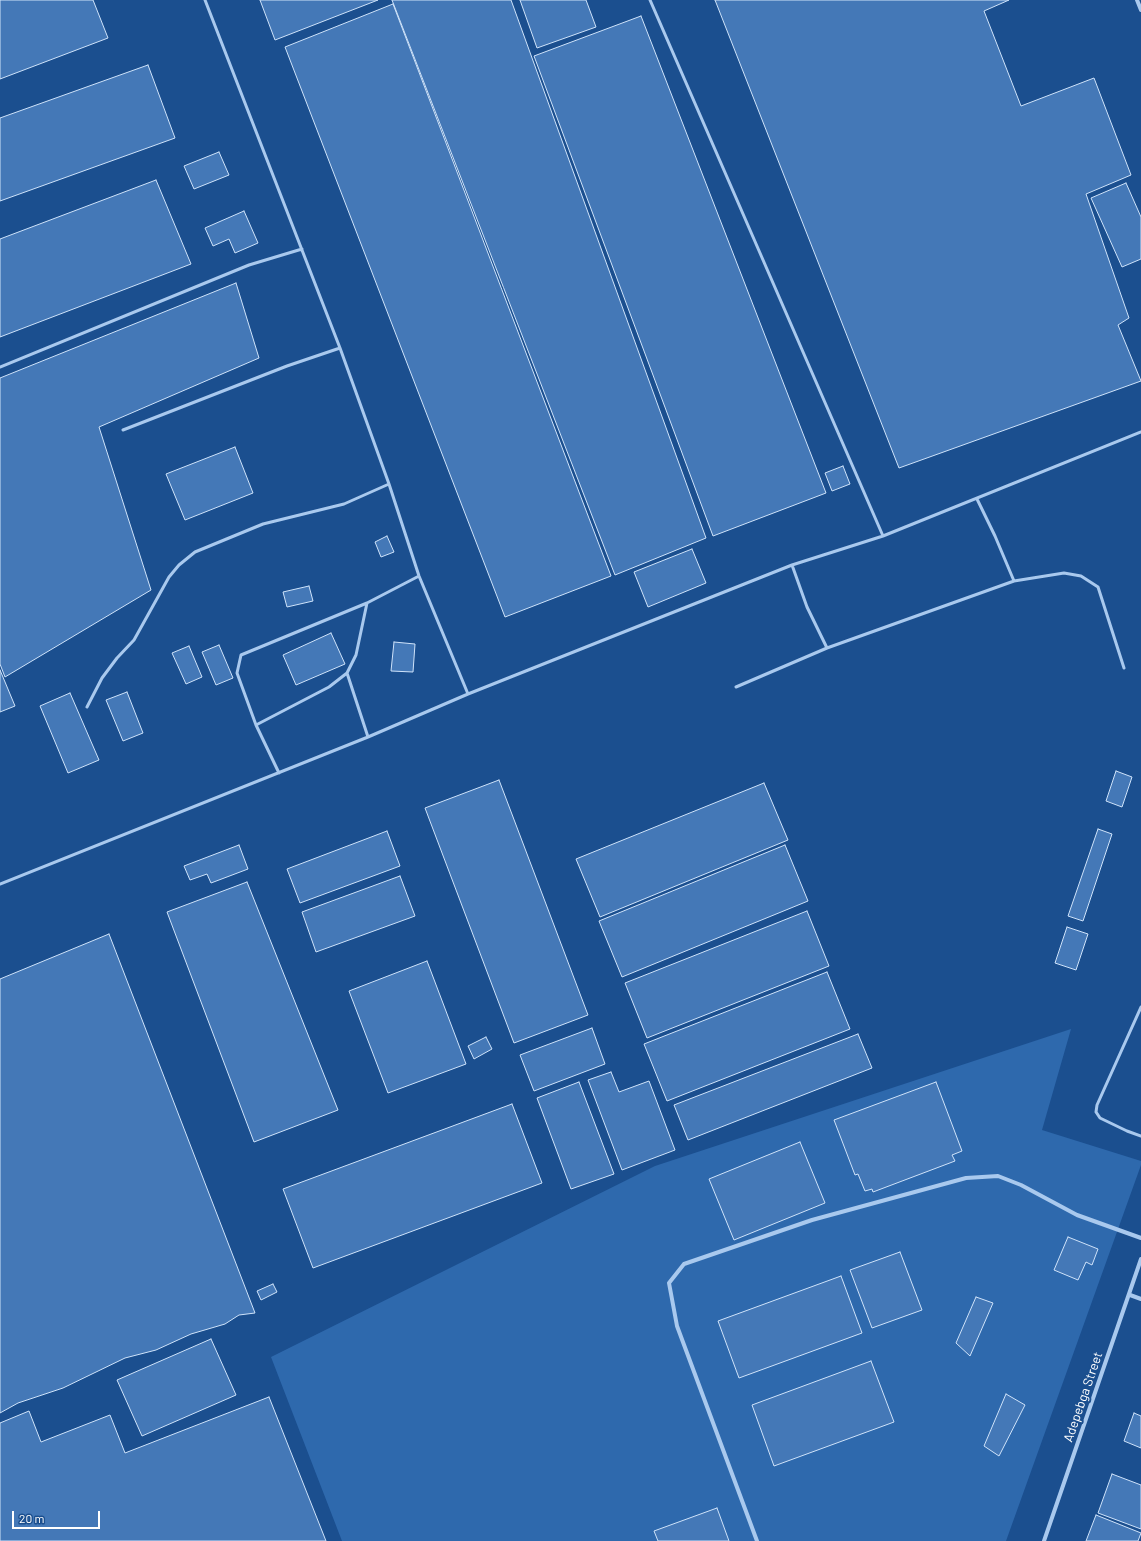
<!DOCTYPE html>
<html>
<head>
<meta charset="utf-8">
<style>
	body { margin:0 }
	#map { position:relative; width:1141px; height:1541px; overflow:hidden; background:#1b4f8f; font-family:Barlow,sans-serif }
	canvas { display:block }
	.scale { position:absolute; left:12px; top:1511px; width:88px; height:18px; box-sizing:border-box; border:2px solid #fff; border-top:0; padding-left:5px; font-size:12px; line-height:14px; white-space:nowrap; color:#fff; -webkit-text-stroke:3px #1b4f8f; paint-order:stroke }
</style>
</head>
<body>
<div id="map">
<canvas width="1141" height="1541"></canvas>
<div class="scale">20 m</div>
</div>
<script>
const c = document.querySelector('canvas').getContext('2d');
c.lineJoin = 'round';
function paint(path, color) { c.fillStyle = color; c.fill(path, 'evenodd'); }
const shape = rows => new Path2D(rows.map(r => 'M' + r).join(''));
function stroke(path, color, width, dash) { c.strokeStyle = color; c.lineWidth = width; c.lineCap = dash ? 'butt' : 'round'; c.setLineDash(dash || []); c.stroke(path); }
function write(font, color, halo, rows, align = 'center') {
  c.font = font + ' Barlow,sans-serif'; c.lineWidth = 4; c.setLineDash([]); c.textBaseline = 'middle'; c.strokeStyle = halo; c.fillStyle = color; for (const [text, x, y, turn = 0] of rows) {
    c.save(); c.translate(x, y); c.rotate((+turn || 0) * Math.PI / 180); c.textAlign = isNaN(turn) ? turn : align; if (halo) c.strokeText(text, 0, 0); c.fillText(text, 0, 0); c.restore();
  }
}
paint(shape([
	[1071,1029,1042,1130,1141,1161,1141,1165,1006,1541,342,1541,271,1357,655,1166]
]), '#2e69ad');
const building = shape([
	[0,0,93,0,108,38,0,79,0,0],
	[260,0,378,0,275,40,260,0],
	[392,0,511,0,706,538,615,575,392,0],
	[520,0,586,0,596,27,537,48,520,0],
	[715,0,1009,0,984,11,1021,106,1094,78,1131,175,1086,194,1129,318,1118,325,1141,381,899,468,715,0],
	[393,4,611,576,505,617,285,47,393,4],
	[641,16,826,493,713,536,534,56,641,16],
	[148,65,175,138,0,201,0,118,148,65],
	[219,152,229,175,194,189,184,166,219,152],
	[156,180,191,264,0,337,0,239,156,180],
	[1126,183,1141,217,1141,259,1122,267,1091,198,1126,183],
	[244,211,258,243,235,253,229,239,213,246,205,228,244,211],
	[236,283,259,358,99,427,151,590,5,677,0,664,0,378,236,283],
	[235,447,253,493,185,520,166,474,235,447],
	[843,466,850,484,832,491,825,473,843,466],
	[387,536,394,552,381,557,375,542,387,536],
	[692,549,706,583,648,607,634,572,692,549],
	[309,586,313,601,287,607,283,592,309,586],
	[331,633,345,664,296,685,283,655,331,633],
	[394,642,415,644,413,672,391,671,394,642],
	[219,645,233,678,216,685,202,652,219,645],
	[189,646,202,677,186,684,172,653,189,646],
	[0,670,15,706,0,712,0,670],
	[127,692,143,733,123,741,106,700,127,692],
	[70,693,99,760,68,773,40,706,70,693],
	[1116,771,1132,777,1122,807,1106,801,1116,771],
	[499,780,588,1015,514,1043,425,808,499,780],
	[764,783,788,840,600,917,576,859,764,783],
	[1098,829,1112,834,1083,921,1068,916,1098,829],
	[387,831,400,866,300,903,287,869,387,831],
	[239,845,248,869,211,883,207,874,190,880,184,866,239,845],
	[785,845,808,901,622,977,599,921,785,845],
	[400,876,415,916,316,952,302,912,400,876],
	[247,882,338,1110,254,1142,167,912,247,882],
	[807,911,829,966,647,1038,625,983,807,911],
	[1067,927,1088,934,1076,970,1055,963,1067,927],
	[109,934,255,1313,239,1315,225,1324,191,1334,156,1350,125,1358,63,1388,18,1403,0,1413,0,979,109,934],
	[427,961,466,1064,388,1093,349,991,427,961],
	[827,972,850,1029,667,1101,644,1044,827,972],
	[592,1028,605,1064,534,1091,520,1055,592,1028],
	[858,1034,872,1068,688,1140,674,1105,858,1034],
	[486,1037,492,1049,474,1059,468,1046,486,1037],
	[611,1072,619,1092,649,1081,675,1150,622,1170,588,1080,611,1072],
	[579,1082,614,1174,571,1189,537,1098,579,1082],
	[936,1082,962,1151,952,1155,955,1161,873,1192,872,1189,865,1191,858,1174,855,1175,834,1120,936,1082],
	[512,1104,542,1183,313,1268,283,1189,512,1104],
	[800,1142,825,1203,734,1240,709,1179,800,1142],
	[1068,1237,1098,1249,1092,1265,1086,1262,1078,1280,1054,1270,1068,1237],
	[900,1252,922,1310,872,1328,850,1270,900,1252],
	[841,1276,862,1333,739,1378,718,1321,841,1276],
	[273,1284,277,1292,261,1300,257,1291,273,1284],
	[976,1297,993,1303,970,1356,956,1343,976,1297],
	[211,1339,236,1395,142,1436,117,1380,211,1339],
	[871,1361,894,1422,774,1466,752,1405,871,1361],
	[1006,1394,1025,1405,999,1456,984,1446,1006,1394],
	[269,1397,326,1541,0,1541,0,1423,29,1411,41,1442,110,1415,125,1453,269,1397],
	[1134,1413,1141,1416,1141,1448,1124,1441,1134,1413],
	[1112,1474,1141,1485,1141,1529,1098,1513,1112,1474],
	[717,1508,729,1541,658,1541,654,1531,717,1508],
	[1096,1515,1141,1533,1138,1541,1086,1541,1096,1515]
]);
paint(building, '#4478b7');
stroke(building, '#cfe3fa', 1);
stroke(shape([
	[205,0,340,348,389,484,419,576,468,694],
	[650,0,883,536],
	[0,367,249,265,302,249],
	[123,430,287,366,340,348],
	[977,499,995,536,1014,581],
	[792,565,807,607,827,648],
	[347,673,368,737],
	[736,687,827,648,1014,581,1064,573,1081,576,1098,587,1124,668],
	[87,707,102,678,117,658,134,640,169,577,179,565,195,552,263,524,344,504,389,484],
	[256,725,329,687,347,673,356,655,367,603],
	[279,773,256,725,237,673,241,655,367,603,419,576],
	[0,884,368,737,468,694,792,565,883,536,1141,432],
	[1141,1007,1097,1105,1096,1112,1100,1118,1127,1131,1141,1136]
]), '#a9c9ee', 3);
stroke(shape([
	[1137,0,1141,10],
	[1130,1295,1141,1299],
	[757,1541,677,1326,669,1283,684,1264,812,1220,966,1178,998,1176,1021,1185,1077,1215,1141,1238],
	[1044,1541,1141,1259]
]), '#a9c9ee', 4);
write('13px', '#fff', '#1b4f8f', [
	["Adepebga Street",1083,1397,-71]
]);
</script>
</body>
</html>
